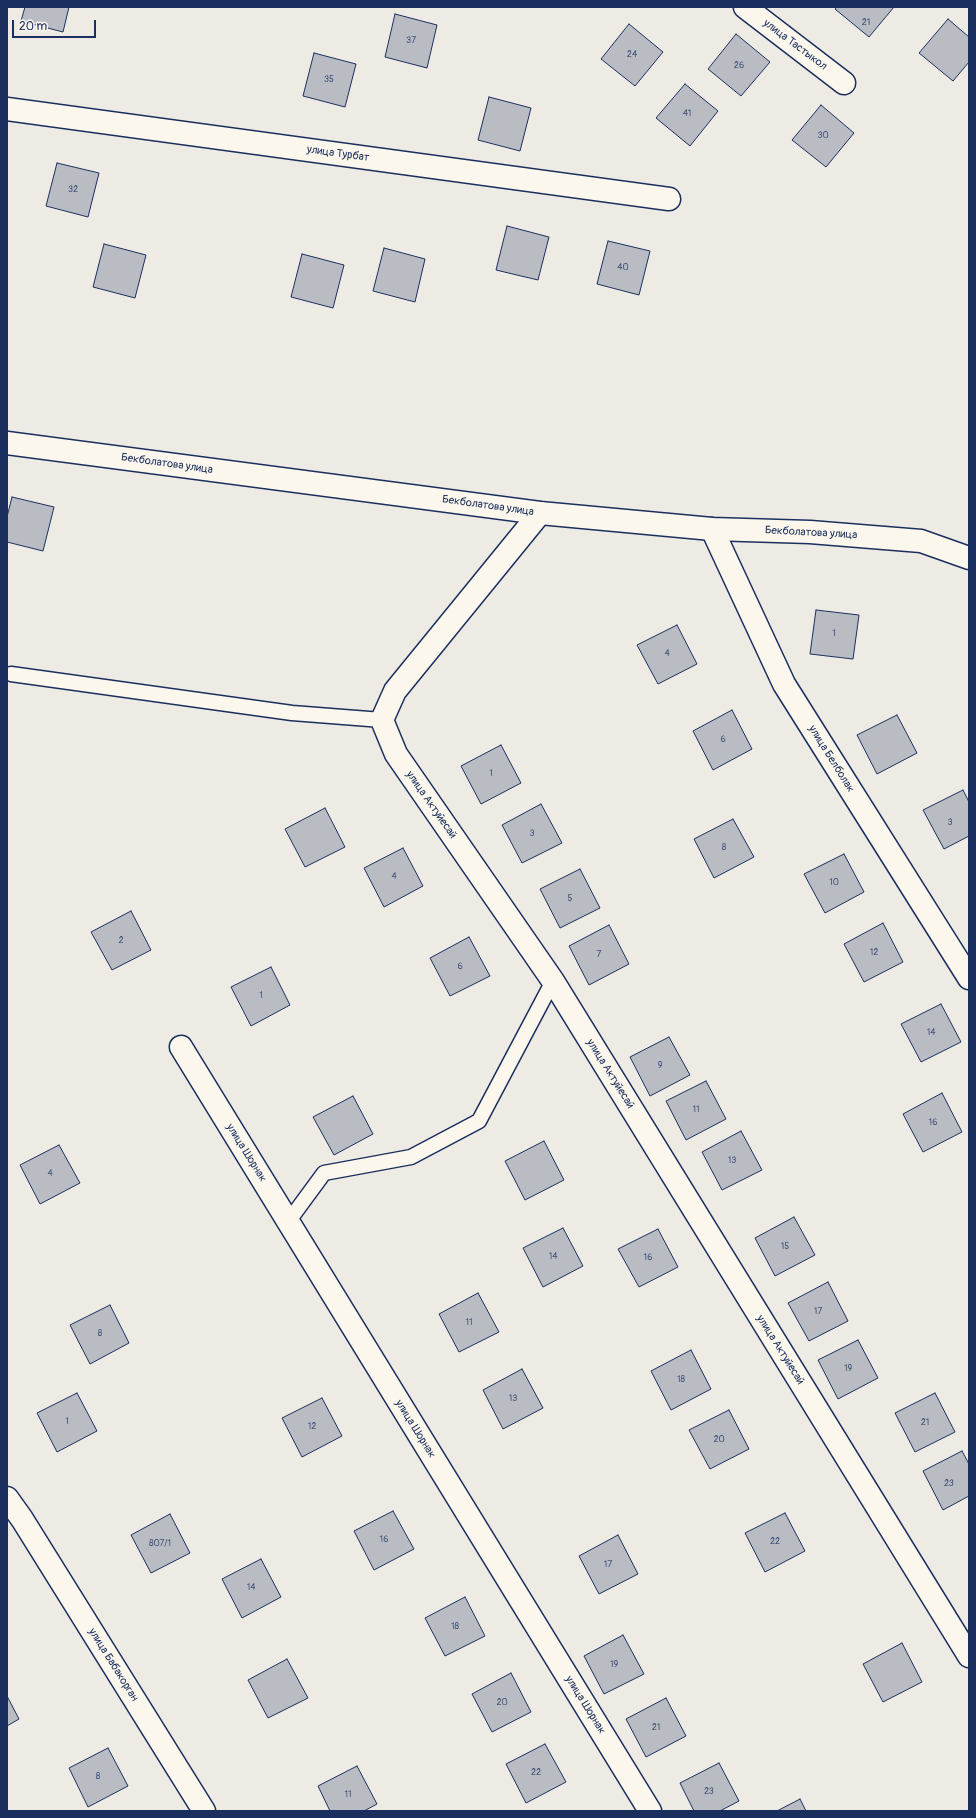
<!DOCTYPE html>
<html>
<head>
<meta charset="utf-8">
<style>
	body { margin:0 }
	#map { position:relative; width:976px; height:1818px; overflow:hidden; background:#eeebe4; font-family:Pangolin,sans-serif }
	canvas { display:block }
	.frame { position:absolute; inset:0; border:8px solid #1b2f5e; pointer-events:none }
	.scale { position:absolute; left:12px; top:20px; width:84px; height:18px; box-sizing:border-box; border:2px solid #1b2f5e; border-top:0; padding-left:5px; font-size:12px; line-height:14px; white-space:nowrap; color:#1b2f5e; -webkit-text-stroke:3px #fbf7ec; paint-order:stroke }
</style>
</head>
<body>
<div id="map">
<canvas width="976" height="1818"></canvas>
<div class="frame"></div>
<div class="scale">20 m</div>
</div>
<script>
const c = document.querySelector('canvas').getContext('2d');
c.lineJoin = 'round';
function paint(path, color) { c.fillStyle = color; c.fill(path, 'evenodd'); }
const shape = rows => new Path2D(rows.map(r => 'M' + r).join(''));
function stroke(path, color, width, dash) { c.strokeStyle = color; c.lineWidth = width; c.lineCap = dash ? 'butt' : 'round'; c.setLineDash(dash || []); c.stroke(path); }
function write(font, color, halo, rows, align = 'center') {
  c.font = font + ' Pangolin,sans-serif'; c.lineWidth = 3.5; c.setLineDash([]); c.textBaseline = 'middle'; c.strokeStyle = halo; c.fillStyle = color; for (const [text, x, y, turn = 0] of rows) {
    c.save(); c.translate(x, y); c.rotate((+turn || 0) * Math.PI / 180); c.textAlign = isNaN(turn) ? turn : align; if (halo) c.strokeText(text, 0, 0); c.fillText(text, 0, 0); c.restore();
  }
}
const building = shape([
	[25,7,69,7,63,32,21,21,25,7],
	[837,7,894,7,869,37,835,9,837,7],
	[395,14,437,25,427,68,385,57,395,14],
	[948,19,969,37,969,62,953,81,919,53,948,19],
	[629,24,663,52,635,86,601,59,629,24],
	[736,34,770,62,741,96,708,69,736,34],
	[314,53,356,64,345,107,303,96,314,53],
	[685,84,718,111,690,146,656,118,685,84],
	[489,97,531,108,520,151,478,140,489,97],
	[821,105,854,133,826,167,792,140,821,105],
	[57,163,99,173,88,217,46,206,57,163],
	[507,226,549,237,538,280,496,270,507,226],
	[608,241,650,251,639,295,597,284,608,241],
	[104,244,146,255,135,298,93,287,104,244],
	[384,248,425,259,415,302,373,291,384,248],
	[302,254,344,265,333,308,291,297,302,254],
	[12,497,54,507,43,551,7,542,7,517,12,497],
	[816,610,859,615,853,659,810,654,816,610],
	[677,625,697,664,658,684,637,645,677,625],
	[732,710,752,749,713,770,693,731,732,710],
	[897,715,917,753,877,774,857,735,897,715],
	[501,745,521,783,481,804,461,766,501,745],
	[963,790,969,802,969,836,944,849,923,810,963,790],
	[541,804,562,843,522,863,502,825,541,804],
	[325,808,345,847,305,867,285,829,325,808],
	[733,819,754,857,714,878,694,839,733,819],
	[403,848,423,886,384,907,364,868,403,848],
	[844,854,864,892,825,913,804,874,844,854],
	[580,869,600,908,560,928,540,889,580,869],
	[131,911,151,950,112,970,91,932,131,911],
	[883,923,903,962,864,982,844,944,883,923],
	[609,925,629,964,589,985,569,946,609,925],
	[469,937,490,976,450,996,430,958,469,937],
	[271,967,290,1005,251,1026,231,987,271,967],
	[941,1004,961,1042,921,1062,901,1024,941,1004],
	[669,1037,690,1075,650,1096,630,1057,669,1037],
	[706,1081,726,1119,686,1140,666,1101,706,1081],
	[942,1093,962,1132,923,1152,903,1114,942,1093],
	[353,1096,373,1134,334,1155,313,1117,353,1096],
	[741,1131,762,1170,722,1190,702,1152,741,1131],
	[544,1141,564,1180,525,1200,505,1161,544,1141],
	[59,1145,80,1183,40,1204,20,1165,59,1145],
	[794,1217,815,1255,775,1276,755,1238,794,1217],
	[563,1228,583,1266,543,1287,523,1248,563,1228],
	[658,1229,678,1267,639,1287,618,1249,658,1229],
	[828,1282,848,1321,809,1341,788,1303,828,1282],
	[478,1293,499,1332,459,1352,439,1314,478,1293],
	[110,1305,129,1343,90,1364,70,1325,110,1305],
	[858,1340,878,1378,838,1399,818,1360,858,1340],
	[691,1350,711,1389,671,1410,651,1371,691,1350],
	[522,1369,543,1408,503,1429,483,1390,522,1369],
	[77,1393,97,1431,57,1452,37,1413,77,1393],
	[935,1393,955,1432,915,1452,895,1413,935,1393],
	[322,1398,342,1436,302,1457,282,1418,322,1398],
	[729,1410,749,1449,710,1469,689,1430,729,1410],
	[962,1451,969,1464,969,1496,943,1510,923,1471,962,1451],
	[393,1511,414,1549,374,1570,354,1531,393,1511],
	[785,1513,805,1551,765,1572,745,1533,785,1513],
	[170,1514,190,1553,151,1573,131,1535,170,1514],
	[618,1535,638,1574,599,1594,579,1556,618,1535],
	[261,1559,281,1597,242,1618,222,1579,261,1559],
	[465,1597,485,1636,445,1656,425,1618,465,1597],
	[623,1635,644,1674,604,1694,584,1656,623,1635],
	[902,1643,922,1682,883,1702,863,1664,902,1643],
	[287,1659,308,1698,268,1718,248,1680,287,1659],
	[511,1673,531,1712,492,1732,472,1694,511,1673],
	[7,1696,19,1719,7,1726,7,1696],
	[666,1698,686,1736,646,1757,626,1719,666,1698],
	[545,1744,566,1782,526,1803,506,1764,545,1744],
	[108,1748,128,1786,88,1807,69,1768,108,1748],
	[719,1763,739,1801,720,1811,694,1811,680,1783,719,1763],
	[357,1766,377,1804,364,1811,330,1811,318,1786,357,1766],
	[800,1799,806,1811,777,1811,800,1799]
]);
paint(building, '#b9bcc3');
stroke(building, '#1b2f5e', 1);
const lane = shape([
	[11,674,292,713,382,720],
	[288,1222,324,1173,411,1157,479,1121,553,981]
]);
const street = shape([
	[745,7,844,83],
	[7,109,669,199],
	[540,513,395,691,382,720,396,754,553,981,969,1656],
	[712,529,784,684,969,978],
	[181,1047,650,1811],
	[7,1498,22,1519,204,1811]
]);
const secondary = shape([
	[7,443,540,513,712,529,810,532,921,541,969,558]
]);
stroke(lane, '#1b2f5e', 17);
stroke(street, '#1b2f5e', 25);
stroke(secondary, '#1b2f5e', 25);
stroke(lane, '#fbf7ec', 14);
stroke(street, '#fbf7ec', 22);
stroke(secondary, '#fbf7ec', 22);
write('9px', '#425277', null, [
	["21",866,23],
	["37",411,41],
	["24",632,55],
	["26",739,66],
	["35",329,80],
	["41",687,114],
	["30",823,136],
	["32",73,190],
	["40",623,268],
	["1",834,634],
	["4",667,654],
	["6",723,740],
	["1",491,774],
	["3",950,823],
	["3",532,834],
	["8",724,848],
	["4",394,877],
	["10",834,883],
	["5",570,899],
	["2",121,941],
	["12",874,953],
	["7",599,955],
	["6",460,967],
	["1",261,996],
	["14",931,1033],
	["9",660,1066],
	["11",696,1110],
	["16",933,1123],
	["13",732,1161],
	["4",50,1174],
	["15",785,1247],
	["14",553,1257],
	["16",648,1258],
	["17",818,1312],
	["11",469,1323],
	["8",100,1334],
	["19",848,1369],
	["18",681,1380],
	["13",513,1399],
	["1",67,1422],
	["21",925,1423],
	["12",312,1427],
	["20",719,1440],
	["23",949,1484],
	["16",384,1540],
	["22",775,1542],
	["807/1",160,1544],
	["17",608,1565],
	["14",251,1588],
	["18",455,1627],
	["19",614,1665],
	["20",502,1703],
	["21",656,1728],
	["22",536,1773],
	["8",98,1777],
	["23",709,1792],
	["11",348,1795]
]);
write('11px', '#1b2f5e', '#fbf7ec', [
	["улица Тастыкол",795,45,37],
	["улица Турбат",338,154,8],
	["Бекболатова улица",167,464,8],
	["Бекболатова улица",488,506,8],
	["Бекболатова улица",811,533,3],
	["улица Белболак",831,759,58],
	["улица Актуйесай",431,805,55],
	["улица Актуйесай",610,1074,58],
	["улица Шорнак",246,1153,58],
	["улица Актуйесай",780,1350,58],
	["улица Шорнак",415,1429,58],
	["улица Бабакорган",113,1665,58],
	["улица Шорнак",585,1705,58]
]);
</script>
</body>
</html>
